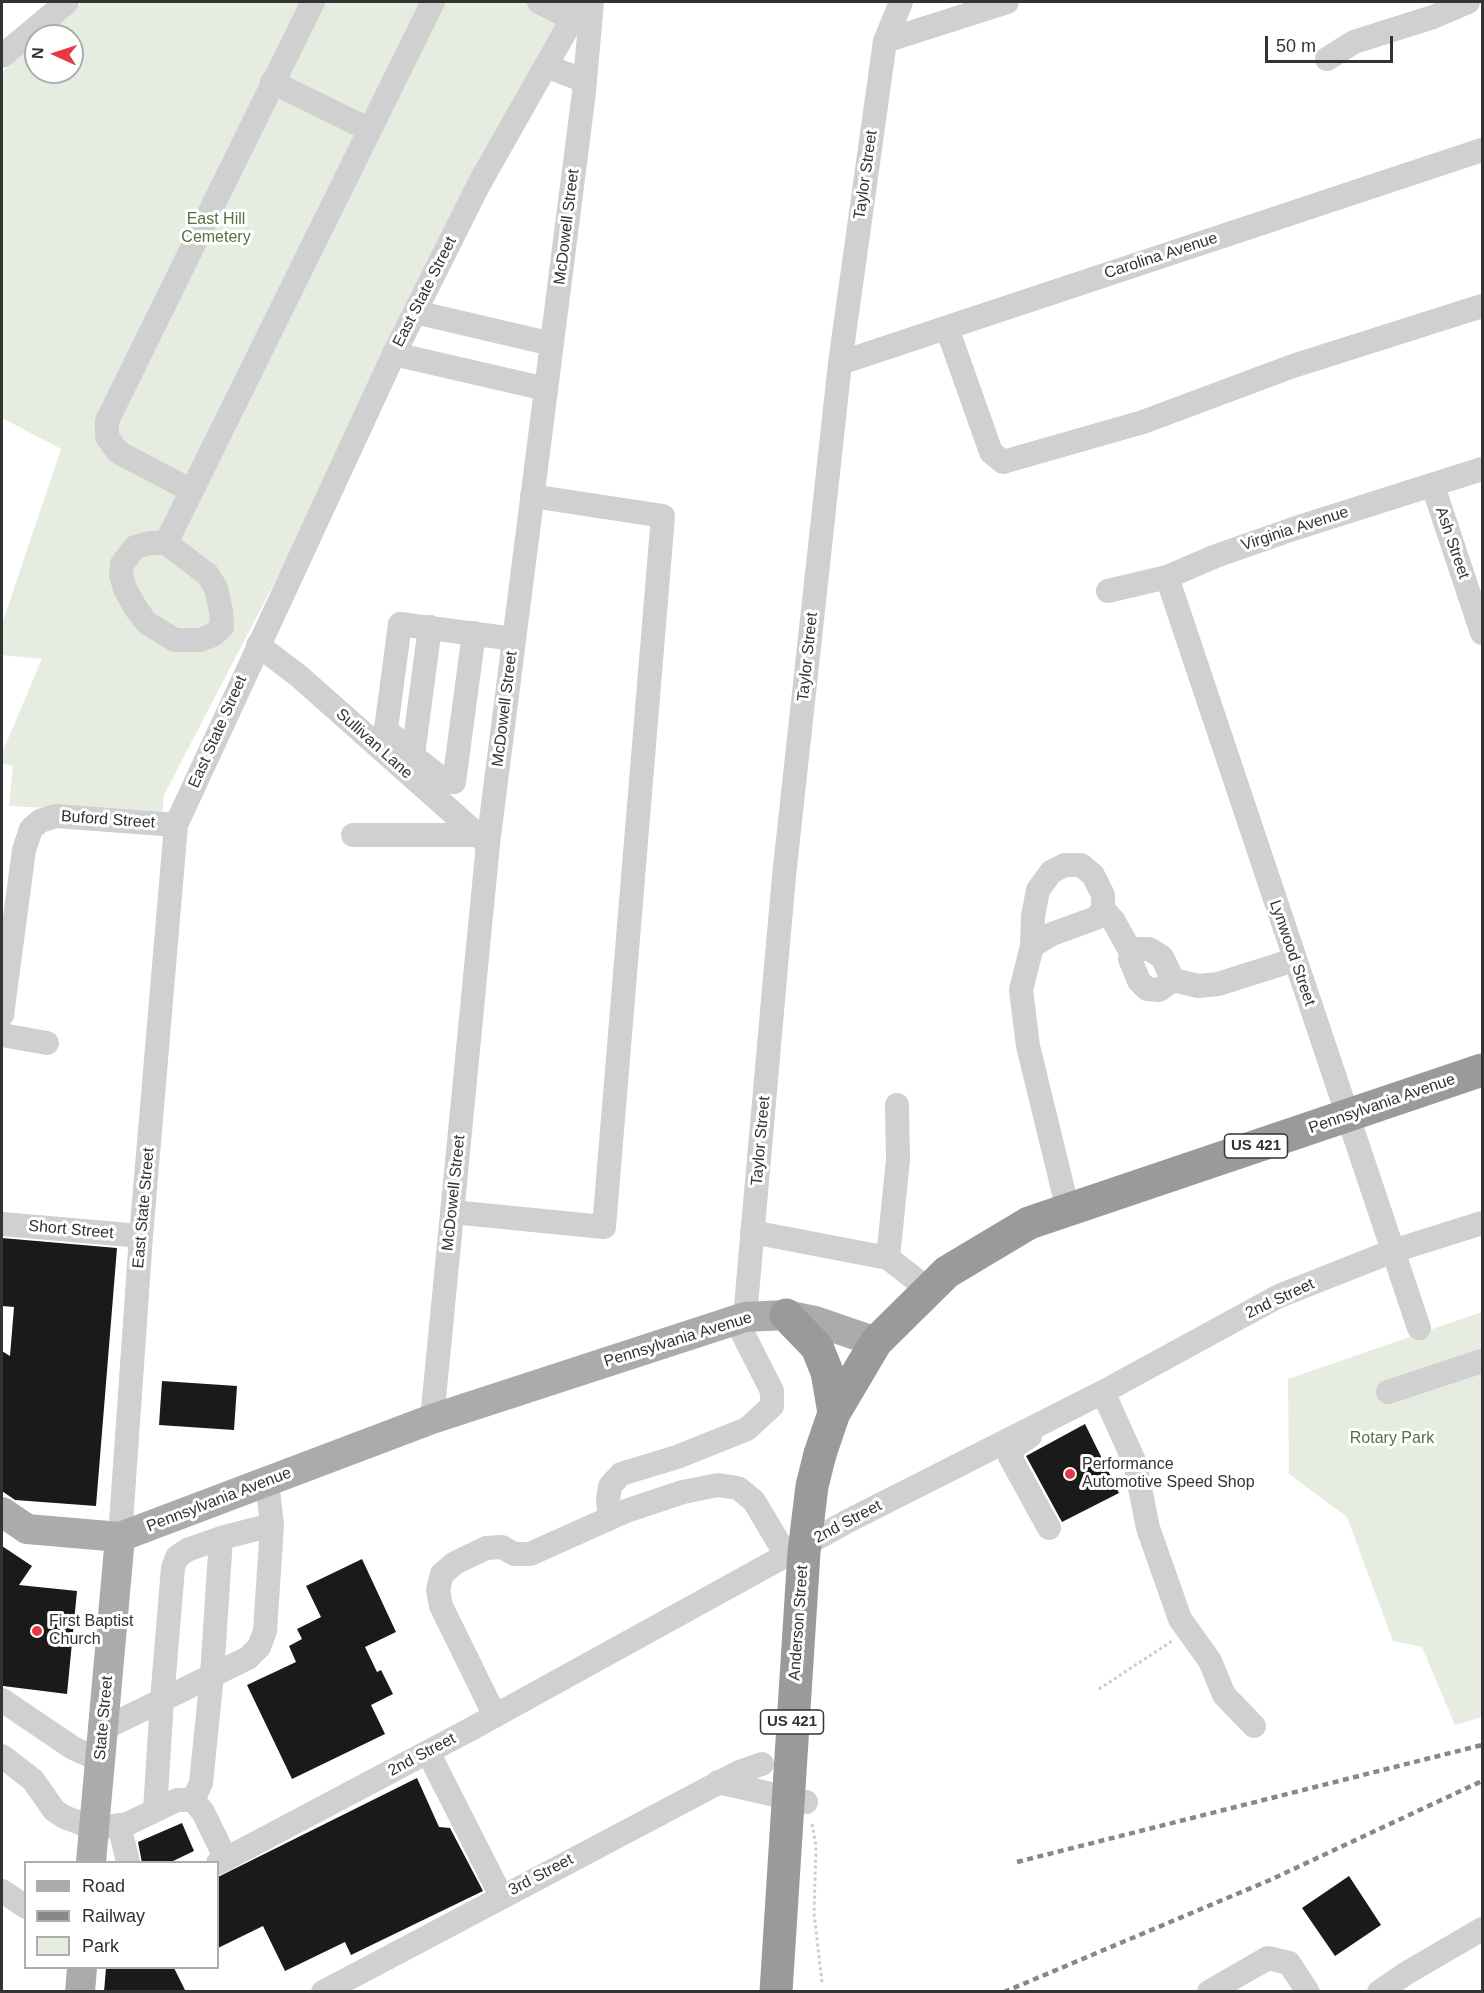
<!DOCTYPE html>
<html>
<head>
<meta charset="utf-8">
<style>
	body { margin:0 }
	#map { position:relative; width:1484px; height:1993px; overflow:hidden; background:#fff; font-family:Arial,sans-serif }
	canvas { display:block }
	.frame { position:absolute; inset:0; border:3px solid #333; pointer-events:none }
	.legend { position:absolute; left:24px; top:1861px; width:195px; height:108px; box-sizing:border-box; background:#fff; border:2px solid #adadad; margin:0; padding:8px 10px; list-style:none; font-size:18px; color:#333 }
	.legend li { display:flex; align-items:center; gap:12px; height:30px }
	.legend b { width:30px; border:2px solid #adadad }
	.north { position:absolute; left:24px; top:24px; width:60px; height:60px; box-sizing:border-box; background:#fff; border:2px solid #adadad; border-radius:50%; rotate:273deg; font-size:16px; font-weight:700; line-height:24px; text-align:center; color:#333 }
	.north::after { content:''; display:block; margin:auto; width:21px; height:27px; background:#e63946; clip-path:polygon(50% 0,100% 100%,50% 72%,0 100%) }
	.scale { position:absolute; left:1265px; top:36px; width:128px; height:27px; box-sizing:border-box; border:3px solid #333; border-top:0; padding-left:8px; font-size:18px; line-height:21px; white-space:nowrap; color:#333; -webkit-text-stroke:4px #fff; paint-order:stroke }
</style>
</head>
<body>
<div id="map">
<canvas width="1484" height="1993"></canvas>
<div class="frame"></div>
<ul class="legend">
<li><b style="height:8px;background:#ababab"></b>Road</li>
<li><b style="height:8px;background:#888"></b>Railway</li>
<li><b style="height:16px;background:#e6ecdf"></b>Park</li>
</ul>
<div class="north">N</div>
<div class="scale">50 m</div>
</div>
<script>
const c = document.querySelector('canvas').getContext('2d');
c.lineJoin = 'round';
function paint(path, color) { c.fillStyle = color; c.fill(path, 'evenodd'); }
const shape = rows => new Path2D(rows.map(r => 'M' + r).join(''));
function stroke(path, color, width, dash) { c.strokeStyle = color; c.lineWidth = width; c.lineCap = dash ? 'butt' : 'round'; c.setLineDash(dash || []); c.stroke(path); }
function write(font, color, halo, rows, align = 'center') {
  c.font = font + ' Arial,sans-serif'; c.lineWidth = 6; c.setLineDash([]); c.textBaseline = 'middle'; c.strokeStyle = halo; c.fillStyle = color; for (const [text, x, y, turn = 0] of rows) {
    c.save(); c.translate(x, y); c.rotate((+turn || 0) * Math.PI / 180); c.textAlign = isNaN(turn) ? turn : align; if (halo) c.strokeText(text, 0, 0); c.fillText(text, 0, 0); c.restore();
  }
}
paint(shape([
	[83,2,576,2,164,795,162,814,9,806,13,766,2,763,2,753,42,659,2,655,2,624,61,449,2,418,2,72,36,42,36,72,72,72,72,36,43,36],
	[1482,1312,1482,1717,1455,1725,1422,1647,1393,1641,1347,1517,1289,1474,1288,1379]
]), '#e6ecdf');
paint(shape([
	[2,1238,117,1248,96,1506,15,1500,2,1491,2,1351,10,1356,14,1307,2,1306],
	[162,1381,237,1386,234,1430,159,1425],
	[1085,1424,1119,1493,1062,1522,1026,1456],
	[2,1546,32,1566,19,1585,77,1591,67,1694,3,1686],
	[362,1559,396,1632,365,1647,377,1672,381,1670,393,1694,371,1705,385,1734,292,1779,247,1685,296,1662,289,1646,302,1639,297,1629,321,1617,306,1586],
	[417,1778,439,1827,450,1828,483,1891,351,1955,345,1942,285,1971,263,1926,218,1948,218,1877],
	[182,1823,194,1851,169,1863,142,1863,138,1842],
	[1349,1876,1381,1925,1335,1956,1302,1908],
	[106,1968,174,1968,186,1992,104,1992]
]), '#1a1a1a');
stroke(shape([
	[1099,1689,1172,1641],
	[812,1824,816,1845,814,1913,822,1983]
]), '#cdcdcd', 3, [3, 3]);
stroke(shape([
	[539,2,573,19],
	[885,41,1007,2],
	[2,56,67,2],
	[1327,59,1354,42,1433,17,1468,2],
	[546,66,585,81],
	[272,82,368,129],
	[415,312,552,344],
	[947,328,991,452,1003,462,1143,422,1293,366,1482,306],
	[394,354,546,389],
	[840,363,1482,150],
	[1433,486,1482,633],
	[192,491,118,452,107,437,107,421,313,2],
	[149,543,166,543,208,575,216,588,221,611,222,627,213,635,200,640,175,640,147,623,137,610,125,589,121,575,122,564,135,547,149,543],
	[166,543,433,2],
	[1167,577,1419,1328],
	[1108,591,1167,577,1216,556,1296,528,1482,469],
	[258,645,300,677,488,844],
	[386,729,418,760,445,781,454,782,474,633],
	[376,744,386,729,400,624,514,639],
	[413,755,430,627],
	[353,835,478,835],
	[1103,909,1113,920,1131,952],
	[1032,946,1033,916,1038,890,1051,872,1065,865,1081,865,1093,875,1103,895,1103,909,1096,918,1052,934,1032,946,1021,990,1028,1046,1068,1210],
	[1173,980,1159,990,1147,989,1139,981,1130,959,1131,952,1137,949,1149,949,1162,957,1173,980,1198,986,1218,984,1294,960],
	[2,1015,24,850,31,829,40,821,56,816,176,825],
	[2,1035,47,1043],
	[452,1212,604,1227,663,516,532,496],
	[2,1224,141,1236],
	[752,1232,888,1258,929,1290],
	[888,1258,898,1160,897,1105],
	[745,1317,784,876,840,363,885,41,901,2],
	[1103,1392,1135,1463,1148,1528,1180,1619,1210,1661,1224,1695,1254,1726],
	[1388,1392,1482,1361],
	[432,1419,488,844,584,92,592,2],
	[1030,1436,1015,1446,1010,1457,1049,1528],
	[610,1518,608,1501,610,1486,621,1474,677,1457,747,1429,772,1406,772,1391,736,1320],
	[120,1537,141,1236,176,825,394,354,479,184,582,2],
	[2,1700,73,1748,100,1760],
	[495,1716,441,1606,438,1590,442,1574,455,1563,486,1548,502,1547,514,1554,530,1554,626,1511,683,1492,718,1485,738,1488,754,1501,786,1555],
	[103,1729,248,1658,259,1647,265,1631,272,1525,267,1481],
	[428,1752,501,1896],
	[2,1756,33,1780,54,1810,64,1817,94,1828,125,1825,177,1800,193,1800,203,1812,226,1859],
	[718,1782,806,1802],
	[193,1800,201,1783,212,1675,221,1538],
	[155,1810,162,1700,173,1568,177,1557,187,1550,221,1538,272,1525],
	[119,1825,128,1862],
	[218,1863,471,1729,850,1520,1103,1392,1279,1296,1393,1251,1482,1223],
	[2,1891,26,1907],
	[323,1992,739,1772,762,1764],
	[1209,1992,1268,1958,1289,1963,1308,1992],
	[1379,1992,1405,1974,1482,1929]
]), '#d0d0d0', 24);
stroke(shape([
	[2,1512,27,1529,120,1537,432,1419,745,1317,786,1315,815,1321,876,1342],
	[91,1862,120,1537],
	[80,1992,82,1968]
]), '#ababab', 30);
stroke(shape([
	[786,1315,817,1347,827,1372,834,1413],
	[820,1454,834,1413,876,1342,947,1272,1029,1223,1482,1070]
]), '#9a9a9a', 33);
stroke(shape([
	[1017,1862,1482,1745],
	[1004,1992,1270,1880,1482,1781]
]), '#888', 4.5, [6, 4.5]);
stroke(shape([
	[776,1992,804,1552,812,1486,820,1454]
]), '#9a9a9a', 33);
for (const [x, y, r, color] of [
	[1070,1474,6,"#e63946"],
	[37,1631,6,"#e63946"]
]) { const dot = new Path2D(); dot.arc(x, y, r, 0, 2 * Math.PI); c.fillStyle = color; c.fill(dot); stroke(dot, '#fff', 2); }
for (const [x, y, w] of [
	[1256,1146,63],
	[792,1722,63]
]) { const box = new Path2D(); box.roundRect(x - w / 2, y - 12, w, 24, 4.5); c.fillStyle = '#fff'; c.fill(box); stroke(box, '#333', 1.5); }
write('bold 15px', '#333', null, [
	["US 421",1256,1146],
	["US 421",792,1722]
]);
write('16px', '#333', '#fff', [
	["Taylor Street",866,175,-82],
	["McDowell Street",567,227,-83],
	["Carolina Avenue",1161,256,-18],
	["East State Street",425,292,-63],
	["Virginia Avenue",1295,529,-18],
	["Ash Street",1452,543,71],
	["Taylor Street",808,657,-84],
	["McDowell Street",505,709,-83],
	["East State Street",218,732,-66],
	["Sullivan Lane",374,744,42],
	["Buford Street",108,820,4],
	["Lynwood Street",1292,953,71],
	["Pennsylvania Avenue",1382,1104,-19],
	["Taylor Street",761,1141,-85],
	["McDowell Street",454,1193,-84],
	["East State Street",144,1208,-85],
	["Short Street",71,1230,5],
	["2nd Street",1280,1299,-25],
	["Pennsylvania Avenue",678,1340,-17],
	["Pennsylvania Avenue",219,1500,-21],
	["2nd Street",848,1522,-28],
	["Anderson Street",799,1623,-86],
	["State Street",104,1718,-85],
	["2nd Street",422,1755,-28],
	["3rd Street",541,1875,-28]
]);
write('16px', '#56703f', '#fff', [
	["East Hill",216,220],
	["Cemetery",216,238],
	["Rotary Park",1392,1439]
]);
write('16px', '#333', '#fff', [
	["Performance",1082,1465],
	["Automotive Speed Shop",1082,1483],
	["First Baptist",49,1622],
	["Church",49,1640]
], 'left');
</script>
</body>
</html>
